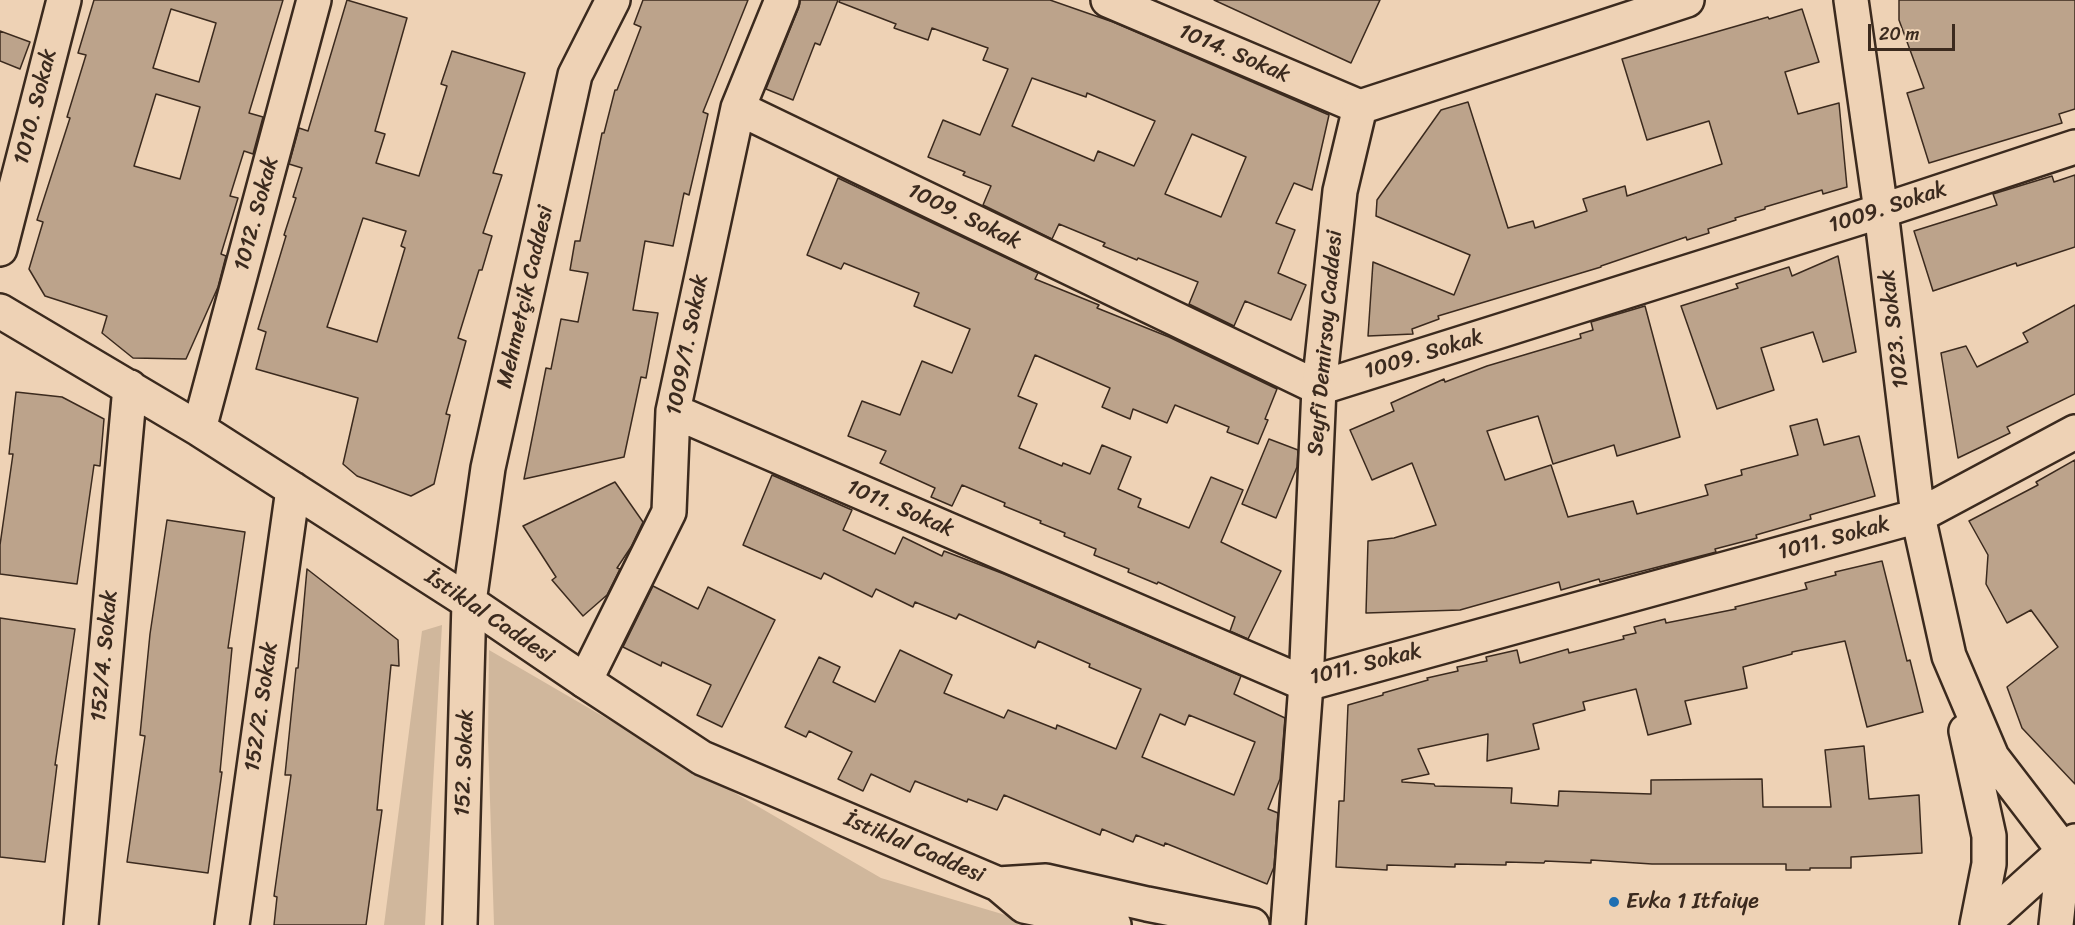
<!DOCTYPE html>
<html>
<head>
<meta charset="utf-8">
<style>
	body { margin:0 }
	#map { position:relative; width:2075px; height:925px; overflow:hidden; background:#eed2b5; font-family:Sriracha,sans-serif }
	canvas { display:block }
	.scale { position:absolute; left:1868px; top:24px; width:87px; height:27px; box-sizing:border-box; border:3px solid #3b2a1e; border-top:0; padding-left:8px; font-size:18px; line-height:21px; white-space:nowrap; color:#3b2a1e; -webkit-text-stroke:4px #eed2b5; paint-order:stroke }
</style>
</head>
<body>
<div id="map">
<canvas width="2075" height="925"></canvas>
<div class="scale">20 m</div>
</div>
<script>
const c = document.querySelector('canvas').getContext('2d');
c.lineJoin = 'round';
function paint(path, color) { c.fillStyle = color; c.fill(path, 'evenodd'); }
const shape = rows => new Path2D(rows.map(r => 'M' + r).join(''));
function stroke(path, color, width, dash) { c.strokeStyle = color; c.lineWidth = width; c.lineCap = dash ? 'butt' : 'round'; c.setLineDash(dash || []); c.stroke(path); }
function write(font, color, halo, rows, align = 'center') {
  c.font = font + ' Sriracha,sans-serif'; c.lineWidth = 4.5; c.setLineDash([]); c.textBaseline = 'middle'; c.strokeStyle = halo; c.fillStyle = color; for (const [text, x, y, turn = 0] of rows) {
    c.save(); c.translate(x, y); c.rotate((+turn || 0) * Math.PI / 180); c.textAlign = isNaN(turn) ? turn : align; if (halo) c.strokeText(text, 0, 0); c.fillText(text, 0, 0); c.restore();
  }
}
paint(shape([
	[442,625,425,925,384,925,422,631],
	[489,650,881,878,1039,925,494,925,488,738]
]), '#d0b79c');
const building = shape([
	[94,0,283,0,249,113,263,117,253,154,244,151,230,196,238,198,221,254,226,256,218,287,186,359,133,358,102,333,107,316,45,296,29,269,43,222,37,220,70,118,67,117,86,55,78,53,94,0],
	[171,9,216,23,199,82,153,68,171,9],
	[156,94,200,107,180,179,134,166,156,94],
	[347,0,407,18,375,131,385,134,376,163,419,176,447,86,441,84,452,51,525,73,493,173,502,175,483,233,492,236,482,270,479,270,458,338,466,341,446,414,450,415,434,484,411,496,357,476,343,464,358,398,256,369,266,332,258,329,286,236,284,235,296,198,293,197,302,168,289,164,299,128,308,131,347,0],
	[363,218,406,231,401,246,405,248,377,342,327,327,363,218],
	[643,0,748,0,703,112,708,114,689,195,684,193,673,246,645,241,633,310,658,313,646,378,641,377,624,457,524,479,546,368,551,369,561,319,578,322,588,273,570,270,575,241,580,241,602,133,604,133,615,90,617,90,641,27,634,24,643,0],
	[800,0,838,0,820,45,815,43,793,100,766,89,799,7,800,0],
	[840,0,1050,0,1113,22,1329,115,1312,190,1294,183,1276,223,1295,230,1278,273,1306,285,1291,320,1245,301,1234,326,1189,304,1198,282,1138,258,1137,260,1103,246,1105,243,1059,224,1052,239,983,205,991,186,963,175,965,172,928,157,943,120,980,135,1008,69,983,60,988,48,932,28,928,40,894,28,896,24,839,2,840,0],
	[1032,78,1086,97,1087,93,1155,121,1134,166,1098,151,1094,161,1012,126,1032,78],
	[1192,134,1246,157,1221,217,1165,194,1192,134],
	[1214,0,1380,0,1351,63,1214,0],
	[1899,0,2075,0,2075,109,2059,114,2062,123,1929,163,1907,93,1924,88,1899,20,1899,0],
	[1802,9,1819,62,1785,72,1798,114,1839,103,1847,187,1823,194,1822,190,1765,207,1765,209,1735,218,1736,220,1708,229,1709,233,1687,240,1686,237,1601,266,1601,267,1438,316,1439,319,1412,329,1413,334,1368,336,1373,262,1454,295,1470,255,1376,216,1377,200,1441,110,1468,102,1508,228,1533,221,1535,228,1587,211,1583,199,1625,186,1627,196,1722,164,1709,121,1647,140,1622,59,1768,17,1769,19,1802,9],
	[0,31,30,42,20,69,0,61,0,31],
	[2075,175,2075,247,2017,266,2016,263,1933,291,1914,231,1997,205,1993,194,2052,176,2054,182,2075,175],
	[838,178,1038,273,1035,279,1099,305,1097,308,1169,337,1277,389,1265,419,1268,420,1258,444,1227,432,1229,427,1175,405,1167,423,1133,409,1130,419,1102,407,1110,388,1035,355,1018,396,1037,404,1019,448,1062,466,1063,463,1090,474,1102,445,1131,457,1118,489,1141,499,1138,507,1189,528,1211,477,1243,490,1221,542,1281,571,1248,639,1230,631,1235,617,1158,582,1157,584,1128,572,1129,569,1094,555,1096,549,1064,536,1065,533,1040,523,1041,521,1004,506,1005,503,962,485,952,506,931,497,935,488,880,463,886,451,848,436,862,401,900,415,922,361,952,373,970,329,914,306,919,293,844,263,841,269,807,255,838,178],
	[1838,256,1856,352,1823,362,1813,332,1761,348,1774,390,1717,409,1681,306,1738,288,1736,284,1789,267,1792,276,1838,256],
	[2075,305,2075,394,2007,427,2010,433,1958,458,1941,353,1966,346,1977,367,2028,342,2023,333,2075,305],
	[1645,306,1680,437,1617,456,1614,445,1553,464,1538,416,1487,431,1505,480,1551,465,1568,517,1633,501,1637,514,1708,495,1705,485,1742,475,1741,470,1798,455,1790,426,1817,419,1824,445,1859,436,1875,496,1810,515,1811,519,1756,535,1757,538,1715,549,1716,552,1600,582,1599,579,1561,590,1559,582,1460,610,1366,613,1368,541,1394,538,1436,525,1412,463,1372,480,1350,430,1394,411,1391,403,1444,379,1445,382,1487,366,1581,338,1580,334,1593,330,1591,322,1645,306],
	[16,392,62,397,104,419,100,466,94,465,77,584,0,574,0,545,13,454,9,454,16,392],
	[1269,439,1298,450,1297,467,1276,518,1242,504,1269,439],
	[2075,460,2075,784,2022,728,2007,687,2058,647,2031,610,2007,623,1986,584,1988,555,1969,521,2038,485,2036,482,2075,460],
	[772,475,852,510,843,530,895,554,903,537,942,556,944,551,1004,574,1241,676,1234,694,1285,718,1280,779,1268,809,1278,813,1274,867,1267,884,1165,843,1164,846,1136,835,1133,842,1102,829,1100,835,1004,795,997,810,968,799,967,802,915,781,910,792,871,774,863,791,838,779,852,752,809,731,806,737,785,727,819,657,840,667,833,682,875,702,900,650,952,675,944,693,1004,718,1008,710,1056,729,1057,725,1116,749,1141,689,1089,667,1090,664,1038,641,1035,648,959,614,956,619,915,602,913,607,876,589,872,597,824,573,821,579,743,545,772,475],
	[1160,714,1185,725,1189,715,1255,742,1234,795,1142,757,1160,714],
	[615,482,643,522,631,547,617,568,620,569,607,595,583,616,552,580,556,577,523,526,615,482],
	[167,520,245,532,228,648,232,648,220,772,222,772,208,873,127,862,145,736,140,735,150,634,167,520],
	[1882,561,1907,661,1910,660,1923,712,1867,727,1845,641,1792,652,1792,654,1743,667,1747,688,1685,701,1691,724,1648,735,1636,689,1583,702,1585,710,1533,724,1539,749,1487,761,1488,734,1418,749,1429,774,1402,780,1402,782,1434,784,1435,786,1512,788,1511,803,1558,806,1559,791,1651,794,1651,780,1762,779,1763,807,1831,807,1825,750,1864,746,1869,799,1919,795,1922,853,1851,857,1851,868,1810,868,1810,870,1786,870,1786,864,1652,864,1591,860,1591,863,1545,861,1544,863,1506,862,1506,865,1455,864,1455,867,1387,865,1387,870,1336,867,1339,801,1344,801,1348,705,1383,695,1383,693,1428,680,1427,678,1458,671,1457,667,1487,661,1486,657,1517,650,1520,663,1568,649,1569,653,1624,639,1623,636,1636,633,1634,627,1665,619,1666,623,1736,609,1735,607,1807,589,1805,583,1836,575,1835,572,1882,561],
	[307,569,398,640,399,666,391,665,377,810,382,810,366,925,274,925,277,897,274,896,291,775,285,775,296,668,298,668,307,569],
	[653,586,698,609,708,587,775,620,722,727,697,715,711,685,662,662,661,666,623,647,653,586],
	[0,618,75,629,55,765,57,765,45,862,0,857,0,618]
]);
paint(building, '#bca38b');
stroke(building, '#3b2a1e', 1.5);
const minor = shape([
	[1108,0,1360,107],
	[1851,0,1881,211,1918,516,1949,656,1992,757,2064,851],
	[738,108,1319,388,1881,211,2075,147],
	[0,249,64,0],
	[0,311,199,429,469,602,460,925],
	[673,411,1306,684,1918,516,2075,432],
	[199,429,314,0],
	[585,681,669,512,673,411,738,108,782,0],
	[1966,731,1989,836,1989,864,1977,925],
	[81,925,130,387],
	[232,925,293,489]
]);
const major = shape([
	[613,0,575,75,488,468,469,602,585,681,702,758,998,884,1024,906,1114,925],
	[998,884,1046,881,1147,904,1252,925],
	[1288,925,1306,684,1319,388,1340,191,1360,107,1687,0],
	[1982,925,2075,841],
	[2056,925,2064,851]
]);
stroke(minor, '#3b2a1e', 38);
stroke(major, '#3b2a1e', 38);
stroke(minor, '#eed2b5', 33);
stroke(major, '#eed2b5', 33);
for (const [x, y, r, color] of [
	[1614,902,6,"#1f6fb2"]
]) { const dot = new Path2D(); dot.arc(x, y, r, 0, 2 * Math.PI); c.fillStyle = color; c.fill(dot); stroke(dot, '#eed2b5', 2); }
write('22px', '#3b2a1e', '#eed2b5', [
	["1014. Sokak",1234,54,23],
	["1010. Sokak",36,107,-76],
	["1009. Sokak",1888,208,-18],
	["1012. Sokak",257,214,-75],
	["1009. Sokak",964,217,26],
	["Mehmetçik Caddesi",526,297,-77],
	["1023. Sokak",1895,329,-97],
	["Seyfi Demirsoy Caddesi",1326,343,-85],
	["1009/1. Sokak",688,345,-79],
	["1009. Sokak",1424,355,-17],
	["1011. Sokak",900,509,23],
	["1011. Sokak",1834,539,-15],
	["İstiklal Caddesi",489,617,34],
	["152/4. Sokak",105,656,-85],
	["1011. Sokak",1366,665,-14],
	["152/2. Sokak",262,707,-82],
	["152. Sokak",465,763,-88],
	["İstiklal Caddesi",914,848,23]
]);
write('22px', '#3b2a1e', '#eed2b5', [
	["Evka 1 Itfaiye",1626,902]
], 'left');
</script>
</body>
</html>
